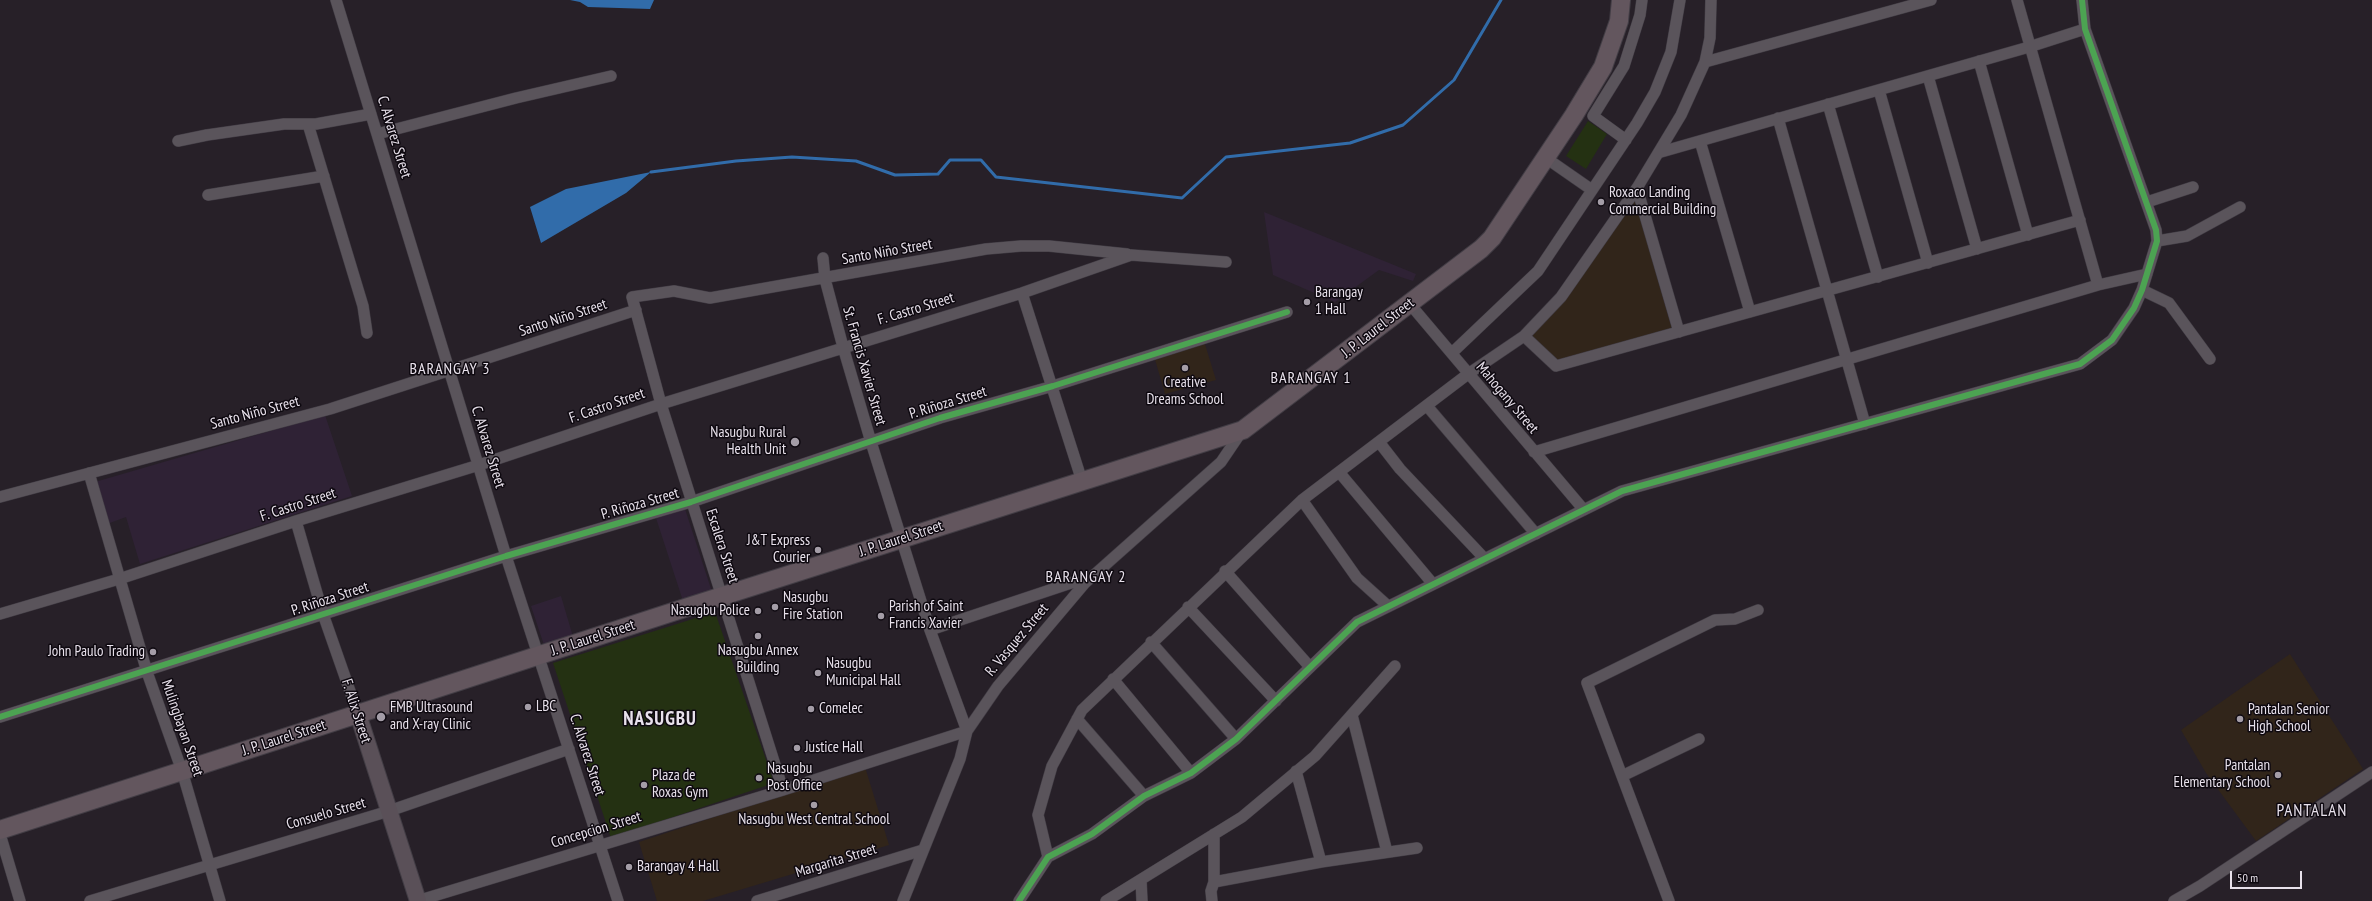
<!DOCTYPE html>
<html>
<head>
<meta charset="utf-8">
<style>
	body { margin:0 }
	#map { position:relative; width:2372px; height:901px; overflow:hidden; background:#272028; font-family:"PT Sans Narrow",sans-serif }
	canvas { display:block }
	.scale { position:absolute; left:2230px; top:871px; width:72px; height:18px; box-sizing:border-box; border:2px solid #e8e1eb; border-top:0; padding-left:5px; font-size:12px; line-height:14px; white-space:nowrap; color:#e8e1eb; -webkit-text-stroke:3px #0e0910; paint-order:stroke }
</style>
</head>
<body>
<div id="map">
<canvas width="2372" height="901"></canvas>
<div class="scale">50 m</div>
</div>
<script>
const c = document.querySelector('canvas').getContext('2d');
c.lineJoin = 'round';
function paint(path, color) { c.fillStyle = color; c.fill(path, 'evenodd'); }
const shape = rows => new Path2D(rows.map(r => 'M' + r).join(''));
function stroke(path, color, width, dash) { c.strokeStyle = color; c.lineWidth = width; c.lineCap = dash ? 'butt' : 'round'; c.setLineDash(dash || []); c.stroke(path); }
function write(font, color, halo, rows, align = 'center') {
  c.font = font + ' "PT Sans Narrow",sans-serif'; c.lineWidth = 3; c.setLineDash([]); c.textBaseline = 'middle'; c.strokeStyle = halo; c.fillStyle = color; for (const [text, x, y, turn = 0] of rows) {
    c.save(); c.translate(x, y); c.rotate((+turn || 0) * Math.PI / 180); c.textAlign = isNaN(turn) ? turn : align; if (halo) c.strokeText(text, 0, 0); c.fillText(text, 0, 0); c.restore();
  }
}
paint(shape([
	[1264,212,1416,274,1413,281,1379,270,1335,302,1273,275],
	[325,415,352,496,140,564,126,517,107,524,95,482],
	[685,509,712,592,683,601,656,518],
	[561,596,574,640,546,651,531,606]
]), '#2f2235');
paint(shape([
	[1634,197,1672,329,1558,364,1527,336],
	[1204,341,1216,380,1165,394,1154,356],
	[2290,654,2363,769,2256,841,2206,773,2181,730],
	[865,767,889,845,703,901,657,901,639,842]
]), '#31251a');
paint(shape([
	[1588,121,1607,134,1586,169,1566,156],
	[715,612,774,783,611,838,553,663]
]), '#243112');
paint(shape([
	[570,0,654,0,650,9,588,7,580,2],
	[651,172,626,193,541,243,530,207,566,189]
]), '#316caa');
stroke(shape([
	[651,172,736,161,792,157,856,161,895,175,938,174,950,160,981,160,996,177,1182,198,1226,157,1350,143,1403,125,1454,80,1501,0]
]), '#316caa', 3);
const minor = shape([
	[336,0,506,556,618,901],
	[2017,0,2098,285],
	[1979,61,2028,235],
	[1705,62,1931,0],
	[1928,76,1977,249],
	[1879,90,1928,263],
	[1828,104,1878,277],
	[1778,118,1865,424],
	[308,124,363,306,367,333],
	[377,134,516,98,611,76],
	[1626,140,1593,116,1624,66,1640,15,1642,0],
	[178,141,207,135,284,124,316,124,371,114],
	[1700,141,1750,312],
	[1661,152,2029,47,2085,29],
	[1546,158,1592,190],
	[1637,188,1679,332],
	[208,195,324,176],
	[2147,202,2193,187],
	[2157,241,2187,236,2240,207],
	[2142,290,2169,303,2210,359],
	[1022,293,1082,481],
	[1409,303,1584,510],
	[1524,336,1556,366,2080,220],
	[1455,350,1538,271,1637,123,1655,92,1671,52,1680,0],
	[1427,406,1536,534],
	[1379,442,1400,469,1485,559],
	[1534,452,2098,285,2147,274],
	[1339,472,1433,584],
	[89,473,147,672,182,771,220,901],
	[0,497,330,409,636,310],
	[1302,500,1357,578,1388,606],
	[296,521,323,614,358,714],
	[1225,571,1310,667],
	[1188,607,1276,701],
	[0,614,119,579,296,521,479,465,661,404,1022,293,1131,255,1226,262],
	[930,630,1074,582,1085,583],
	[1151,642,1236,739],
	[1113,679,1191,773],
	[1352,715,1387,852],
	[0,717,506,556,691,502,940,418,1053,386,1287,312],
	[1077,719,1144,796],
	[1296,771,1321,862],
	[1622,776,1699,739],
	[783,790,661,404,632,297,674,291,710,298,986,249,1021,246,1049,246,1127,254],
	[0,834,20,901],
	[1214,834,1214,882,1321,862,1417,848],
	[1048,857,1038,815,1052,766,1082,710,1302,500,1468,374,1524,336,1561,297,1637,188,1681,115,1705,62,1710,38,1711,0],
	[1141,880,1142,901],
	[90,901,389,811,569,749],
	[417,901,783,790,967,731,930,630,871,442,843,347,825,279,823,258],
	[757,901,923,850],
	[903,901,960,759,967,731,998,686,1085,583,1221,462,1242,431],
	[1019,901,1048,857,1092,834,1144,796,1191,773,1236,739,1357,622,1622,491,2080,364,2112,340,2134,308,2142,290,2157,241,2156,230,2085,29,2082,0],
	[1106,901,1242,817,1315,756,1395,666],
	[1212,901,1211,891,1214,882],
	[1669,901,1587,683,1715,620,1735,619,1758,610],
	[2174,901,2200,886,2372,772]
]);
const secondary = shape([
	[358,714,418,901]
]);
const primary = shape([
	[0,830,688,607,1243,430,1481,249,1492,238,1574,115,1603,67,1619,21,1621,0]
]);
stroke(minor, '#423d45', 12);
stroke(secondary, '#423d45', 18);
stroke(primary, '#423d45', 20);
stroke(minor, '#5a545b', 11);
stroke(secondary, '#5a5058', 16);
stroke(primary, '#63565e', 18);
stroke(shape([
	[0,717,506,556,691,502,940,418,1053,386,1287,312],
	[1019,901,1048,857,1092,834,1144,796,1191,773,1236,739,1357,622,1622,491,2080,364,2112,340,2134,308,2142,290,2157,241,2156,230,2085,29,2082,0]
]), '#4ca352', 6);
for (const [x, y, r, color] of [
	[1601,202,4,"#a49da7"],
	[1307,302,4,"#a49da7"],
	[1185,368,4,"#a49da7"],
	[795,442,5,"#a49da7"],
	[818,550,4,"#a49da7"],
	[775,607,4,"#a49da7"],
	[758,611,4,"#a49da7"],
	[881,616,4,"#a49da7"],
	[758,636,4,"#a49da7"],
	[153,652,4,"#a49da7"],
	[818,673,4,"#a49da7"],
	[528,707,4,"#a49da7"],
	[811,709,4,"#a49da7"],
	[381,717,5,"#a49da7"],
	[2240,719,4,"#a49da7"],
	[797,748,4,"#a49da7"],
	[2278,775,4,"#a49da7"],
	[759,778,4,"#a49da7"],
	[644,785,4,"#a49da7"],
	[814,805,4,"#a49da7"],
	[629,867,4,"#a49da7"]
]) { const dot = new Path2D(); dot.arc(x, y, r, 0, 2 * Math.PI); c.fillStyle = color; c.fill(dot); stroke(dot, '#0e0910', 1.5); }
write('15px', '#e8e1eb', '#0e0910', [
	["C. Alvarez Street",394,137,73],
	["Santo Niño Street",887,252,-10],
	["F. Castro Street",916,309,-17],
	["Santo Niño Street",563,318,-18],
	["J. P. Laurel Street",1378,328,-38],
	["St. Francis Xavier Street",864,366,74],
	["Mahogany Street",1507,398,50],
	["P. Riñoza Street",948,403,-17],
	["F. Castro Street",607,406,-19],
	["Santo Niño Street",255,413,-15],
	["C. Alvarez Street",488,447,73],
	["P. Riñoza Street",640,504,-16],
	["F. Castro Street",298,505,-18],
	["J. P. Laurel Street",901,539,-18],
	["Escalera Street",722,546,72],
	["P. Riñoza Street",330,599,-18],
	["J. P. Laurel Street",593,638,-18],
	["R. Vasquez Street",1017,640,-50],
	["F. Alix Street",356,711,72],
	["Mulingbayan Street",182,728,71],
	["J. P. Laurel Street",284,738,-18],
	["C. Alvarez Street",587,755,72],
	["Consuelo Street",326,814,-16],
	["Concepcion Street",596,830,-17],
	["Margarita Street",836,861,-17]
]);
write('15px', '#e8e1eb', '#0e0910', [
	["Roxaco Landing",1609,193],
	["Commercial Building",1609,210],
	["Barangay",1315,293],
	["1 Hall",1315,310],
	["Creative",1185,383,"center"],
	["Dreams School",1185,400,"center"],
	["Nasugbu Rural",786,433,"right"],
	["Health Unit",786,450,"right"],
	["J&T Express",810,541,"right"],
	["Courier",810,558,"right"],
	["Nasugbu",783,598],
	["Fire Station",783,615],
	["Parish of Saint",889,607],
	["Francis Xavier",889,624],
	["Nasugbu Police",750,611,"right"],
	["Nasugbu Annex",758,651,"center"],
	["Building",758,668,"center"],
	["John Paulo Trading",145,652,"right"],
	["Nasugbu",826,664],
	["Municipal Hall",826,681],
	["LBC",536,707],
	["FMB Ultrasound",390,708],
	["and X-ray Clinic",390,725],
	["Comelec",819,709],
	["Pantalan Senior",2248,710],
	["High School",2248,727],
	["Justice Hall",805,748],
	["Pantalan",2270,766,"right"],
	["Elementary School",2270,783,"right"],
	["Nasugbu",767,769],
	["Post Office",767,786],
	["Plaza de",652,776],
	["Roxas Gym",652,793],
	["Nasugbu West Central School",814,820,"center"],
	["Barangay 4 Hall",637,867]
], 'left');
c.letterSpacing = '1px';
write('16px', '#e8e1eb', '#0e0910', [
	["BARANGAY 3",450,369],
	["BARANGAY 1",1311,378],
	["BARANGAY 2",1086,577]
]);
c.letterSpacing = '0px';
c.letterSpacing = '1px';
write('17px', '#e8e1eb', '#0e0910', [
	["PANTALAN",2312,811]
]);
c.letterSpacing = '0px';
c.letterSpacing = '1px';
write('bold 19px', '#e8e1eb', '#0e0910', [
	["NASUGBU",660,720]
]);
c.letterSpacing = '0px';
</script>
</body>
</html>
